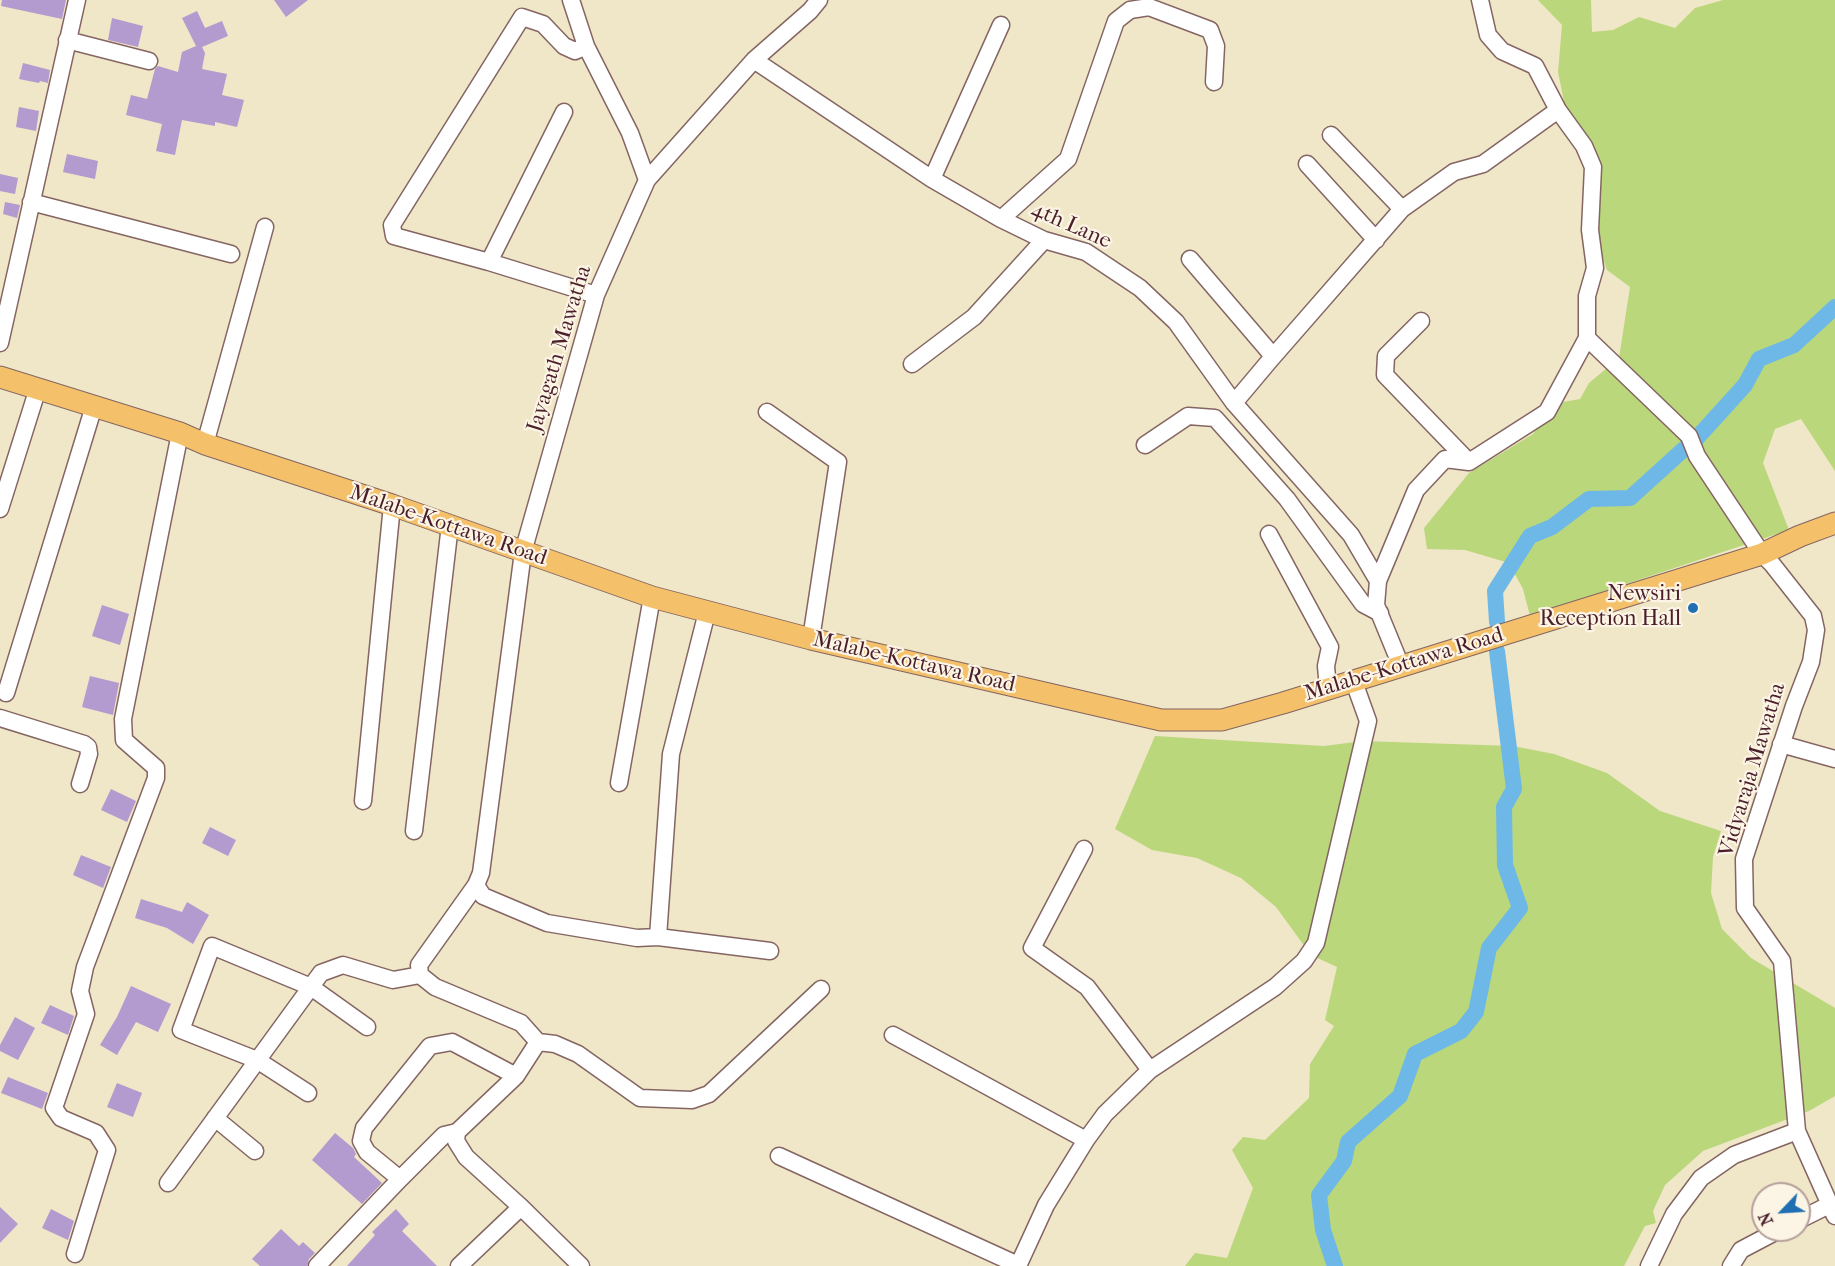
<!DOCTYPE html>
<html>
<head>
<meta charset="utf-8">
<style>
	body { margin:0 }
	#map { position:relative; width:1835px; height:1266px; overflow:hidden; background:#f0e6c8; font-family:"IM FELL French Canon",serif }
	canvas { display:block }
	.north { position:absolute; left:1751px; top:1182px; width:60px; height:60px; box-sizing:border-box; background:#fcf5e5; border:2px solid #b59f9b; border-radius:50%; rotate:245deg; font-size:16px; font-weight:700; line-height:24px; text-align:center; color:#4a1f2b }
	.north::after { content:''; display:block; margin:auto; width:21px; height:27px; background:#1f6fb2; clip-path:polygon(50% 0,100% 100%,50% 72%,0 100%) }
</style>
</head>
<body>
<div id="map">
<canvas width="1835" height="1266"></canvas>
<div class="north">N</div>
</div>
<script>
const c = document.querySelector('canvas').getContext('2d');
c.lineJoin = 'round';
function paint(path, color) { c.fillStyle = color; c.fill(path, 'evenodd'); }
const shape = rows => new Path2D(rows.map(r => 'M' + r).join(''));
function stroke(path, color, width, dash) { c.strokeStyle = color; c.lineWidth = width; c.lineCap = dash ? 'butt' : 'round'; c.setLineDash(dash || []); c.stroke(path); }
function write(font, color, halo, rows, align = 'center') {
  c.font = font + ' "IM FELL French Canon",serif'; c.lineWidth = 4.5; c.setLineDash([]); c.textBaseline = 'middle'; c.strokeStyle = halo; c.fillStyle = color; for (const [text, x, y, turn = 0] of rows) {
    c.save(); c.translate(x, y); c.rotate((+turn || 0) * Math.PI / 180); c.textAlign = isNaN(turn) ? turn : align; if (halo) c.strokeText(text, 0, 0); c.fillText(text, 0, 0); c.restore();
  }
}
paint(shape([
	[1538,0,1591,0,1592,32,1613,30,1639,17,1675,28,1695,8,1723,0,1835,0,1835,471,1801,419,1775,429,1763,463,1789,530,1530,616,1523,589,1509,563,1465,550,1427,549,1424,528,1469,473,1533,434,1552,404,1580,399,1589,383,1619,358,1630,287,1607,270,1595,235,1597,171,1567,116,1558,72,1562,25],
	[1155,736,1324,746,1363,741,1513,746,1554,754,1607,773,1660,811,1721,831,1713,857,1711,893,1722,929,1751,958,1835,1008,1835,1096,1809,1111,1703,1151,1665,1185,1653,1211,1656,1223,1645,1226,1624,1266,1185,1266,1195,1253,1227,1258,1253,1188,1232,1150,1243,1137,1265,1140,1309,1098,1310,1064,1334,1026,1325,1020,1337,967,1311,955,1276,907,1241,878,1197,858,1152,850,1115,829]
]), '#bbd77c');
stroke(shape([
	[1696,439,1745,385,1759,359,1794,345,1835,307],
	[1497,622,1495,591,1530,536,1552,527,1589,499,1630,498,1684,449],
	[1335,1266,1323,1230,1319,1195,1344,1161,1348,1142,1400,1096,1415,1054,1461,1031,1476,1012,1489,948,1520,908,1505,865,1504,807,1514,789,1497,651]
]), '#6db8e6', 16);
paint(shape([
	[2,0,66,0,62,19,1,6],
	[274,0,308,0,286,17],
	[197,11,205,28,222,21,228,36,202,47,205,53,202,69,227,74,222,95,244,100,237,127,215,122,215,126,182,120,175,155,156,151,162,124,126,115,131,95,147,99,155,69,158,66,178,72,182,52,196,46,182,18],
	[112,18,143,26,138,47,108,40],
	[23,63,50,70,48,83,40,81,39,83,19,79],
	[19,107,39,111,36,131,16,127],
	[67,154,98,161,95,179,63,172],
	[0,174,18,178,15,194,0,191],
	[5,202,20,205,17,218,3,214],
	[102,605,129,614,120,645,92,636],
	[90,676,119,683,113,715,82,707],
	[111,789,136,801,127,822,101,810],
	[210,827,236,840,228,856,202,843],
	[81,855,111,867,103,888,73,875],
	[141,899,182,912,187,902,209,915,193,944,167,928,135,918],
	[131,986,171,1004,158,1032,136,1022,117,1055,100,1045,117,1017],
	[50,1005,74,1016,68,1035,41,1023],
	[15,1017,35,1028,18,1060,0,1051,0,1045],
	[8,1077,48,1093,42,1109,1,1093],
	[117,1083,142,1093,133,1117,107,1107],
	[335,1133,353,1148,356,1154,354,1157,382,1183,362,1204,312,1160],
	[0,1207,18,1224,0,1243],
	[51,1209,74,1221,68,1240,42,1228],
	[396,1209,409,1224,402,1231,437,1266,347,1266,375,1235,372,1232],
	[281,1229,299,1246,303,1242,315,1253,309,1259,307,1266,260,1266,252,1259]
]), '#b39acf');
const minor = shape([
	[571,0,586,46,630,133,647,180],
	[67,40,149,61],
	[586,46,575,51,564,46,543,24,522,17,392,225,394,236,489,262,596,295],
	[754,60,932,179,1001,219,1044,240,1086,252,1140,288,1176,322,1234,403,1351,535,1378,581],
	[1331,135,1402,209],
	[1307,164,1376,240],
	[932,179,1001,25],
	[31,202,231,254],
	[1001,219,1068,159,1116,21,1130,10,1149,7,1210,30,1216,46,1214,82],
	[1190,259,1273,356],
	[489,262,564,112],
	[1421,321,1386,356,1385,375,1469,462],
	[1587,338,1689,436,1697,456,1762,554,1772,564,1813,616,1816,630,1811,662,1794,706,1744,859,1745,908,1782,961,1797,1131,1835,1216],
	[0,343,77,0],
	[912,364,974,317,1044,240],
	[1234,403,1271,359,1402,209,1454,172,1483,164,1558,110],
	[767,412,838,462,811,639],
	[205,444,265,227],
	[1145,445,1188,416,1215,418,1287,499,1363,604,1380,613],
	[0,509,38,388],
	[1269,534,1330,647,1326,666,1328,689],
	[1401,666,1376,605,1378,581,1416,490,1445,459,1469,462,1547,412,1587,338,1587,296,1595,268,1590,230,1593,167,1584,146,1558,110,1535,66,1502,51,1488,35,1480,0],
	[6,693,94,406],
	[0,718,84,744,88,747,89,754,80,784],
	[1781,744,1835,759],
	[619,783,652,597],
	[363,801,392,505],
	[414,831,450,525],
	[1084,849,1032,948,1087,987,1150,1070],
	[476,885,483,896,547,923,637,938,658,937,770,951],
	[658,937,671,754,707,612],
	[893,1035,1086,1140],
	[538,1042,555,1044,578,1054,640,1098,692,1100,709,1094,821,989],
	[308,1093,257,1060,181,1030,212,946,311,987,367,1027],
	[215,1118,255,1151],
	[457,1132,456,1141,466,1157,521,1207,581,1266],
	[779,1156,1018,1265],
	[400,1179,367,1152,361,1141,364,1128,430,1046,452,1042,516,1076],
	[168,1183,321,973,343,965,393,980,420,975],
	[1799,1220,1829,1205],
	[75,1254,107,1150,96,1133,61,1118,54,1108,86,1014,80,991,85,967,156,778,156,768,124,740,123,719,180,433],
	[317,1266,400,1179,444,1135,457,1132,516,1076,538,1042,521,1023,435,987,420,975,419,965,476,885,481,873,523,552,596,295,647,180,754,60,810,11,819,0],
	[459,1266,521,1207],
	[1018,1266,1046,1205,1086,1140,1105,1114,1150,1070,1275,987,1304,961,1316,943,1368,721,1354,682],
	[1649,1266,1674,1214,1701,1178,1734,1155,1797,1131],
	[1731,1266,1741,1250,1779,1230]
]);
const major = shape([
	[0,377,180,433,205,444,392,505,652,597,811,639,1161,720,1222,720,1283,703,1762,554,1800,536,1835,523]
]);
stroke(minor, '#846562', 19);
stroke(major, '#846562', 23);
stroke(minor, '#fff', 16);
stroke(major, '#f4c16a', 21);
for (const [x, y, r, color] of [
	[1693,608,6,"#1f6fb2"]
]) { const dot = new Path2D(); dot.arc(x, y, r, 0, 2 * Math.PI); c.fillStyle = color; c.fill(dot); stroke(dot, '#fcf5e5', 2); }
write('22px', '#4a1f2b', '#fcf5e5', [
	["4th Lane",1071,226,24],
	["Jayagath Mawatha",560,349,-73],
	["Malabe-Kottawa Road",448,526,19],
	["Malabe-Kottawa Road",914,663,13],
	["Malabe-Kottawa Road",1404,665,-17],
	["Vidyaraja Mawatha",1753,770,-73]
]);
write('22px', '#4a1f2b', '#fcf5e5', [
	["Newsiri",1681,595],
	["Reception Hall",1681,620]
], 'right');
</script>
</body>
</html>
